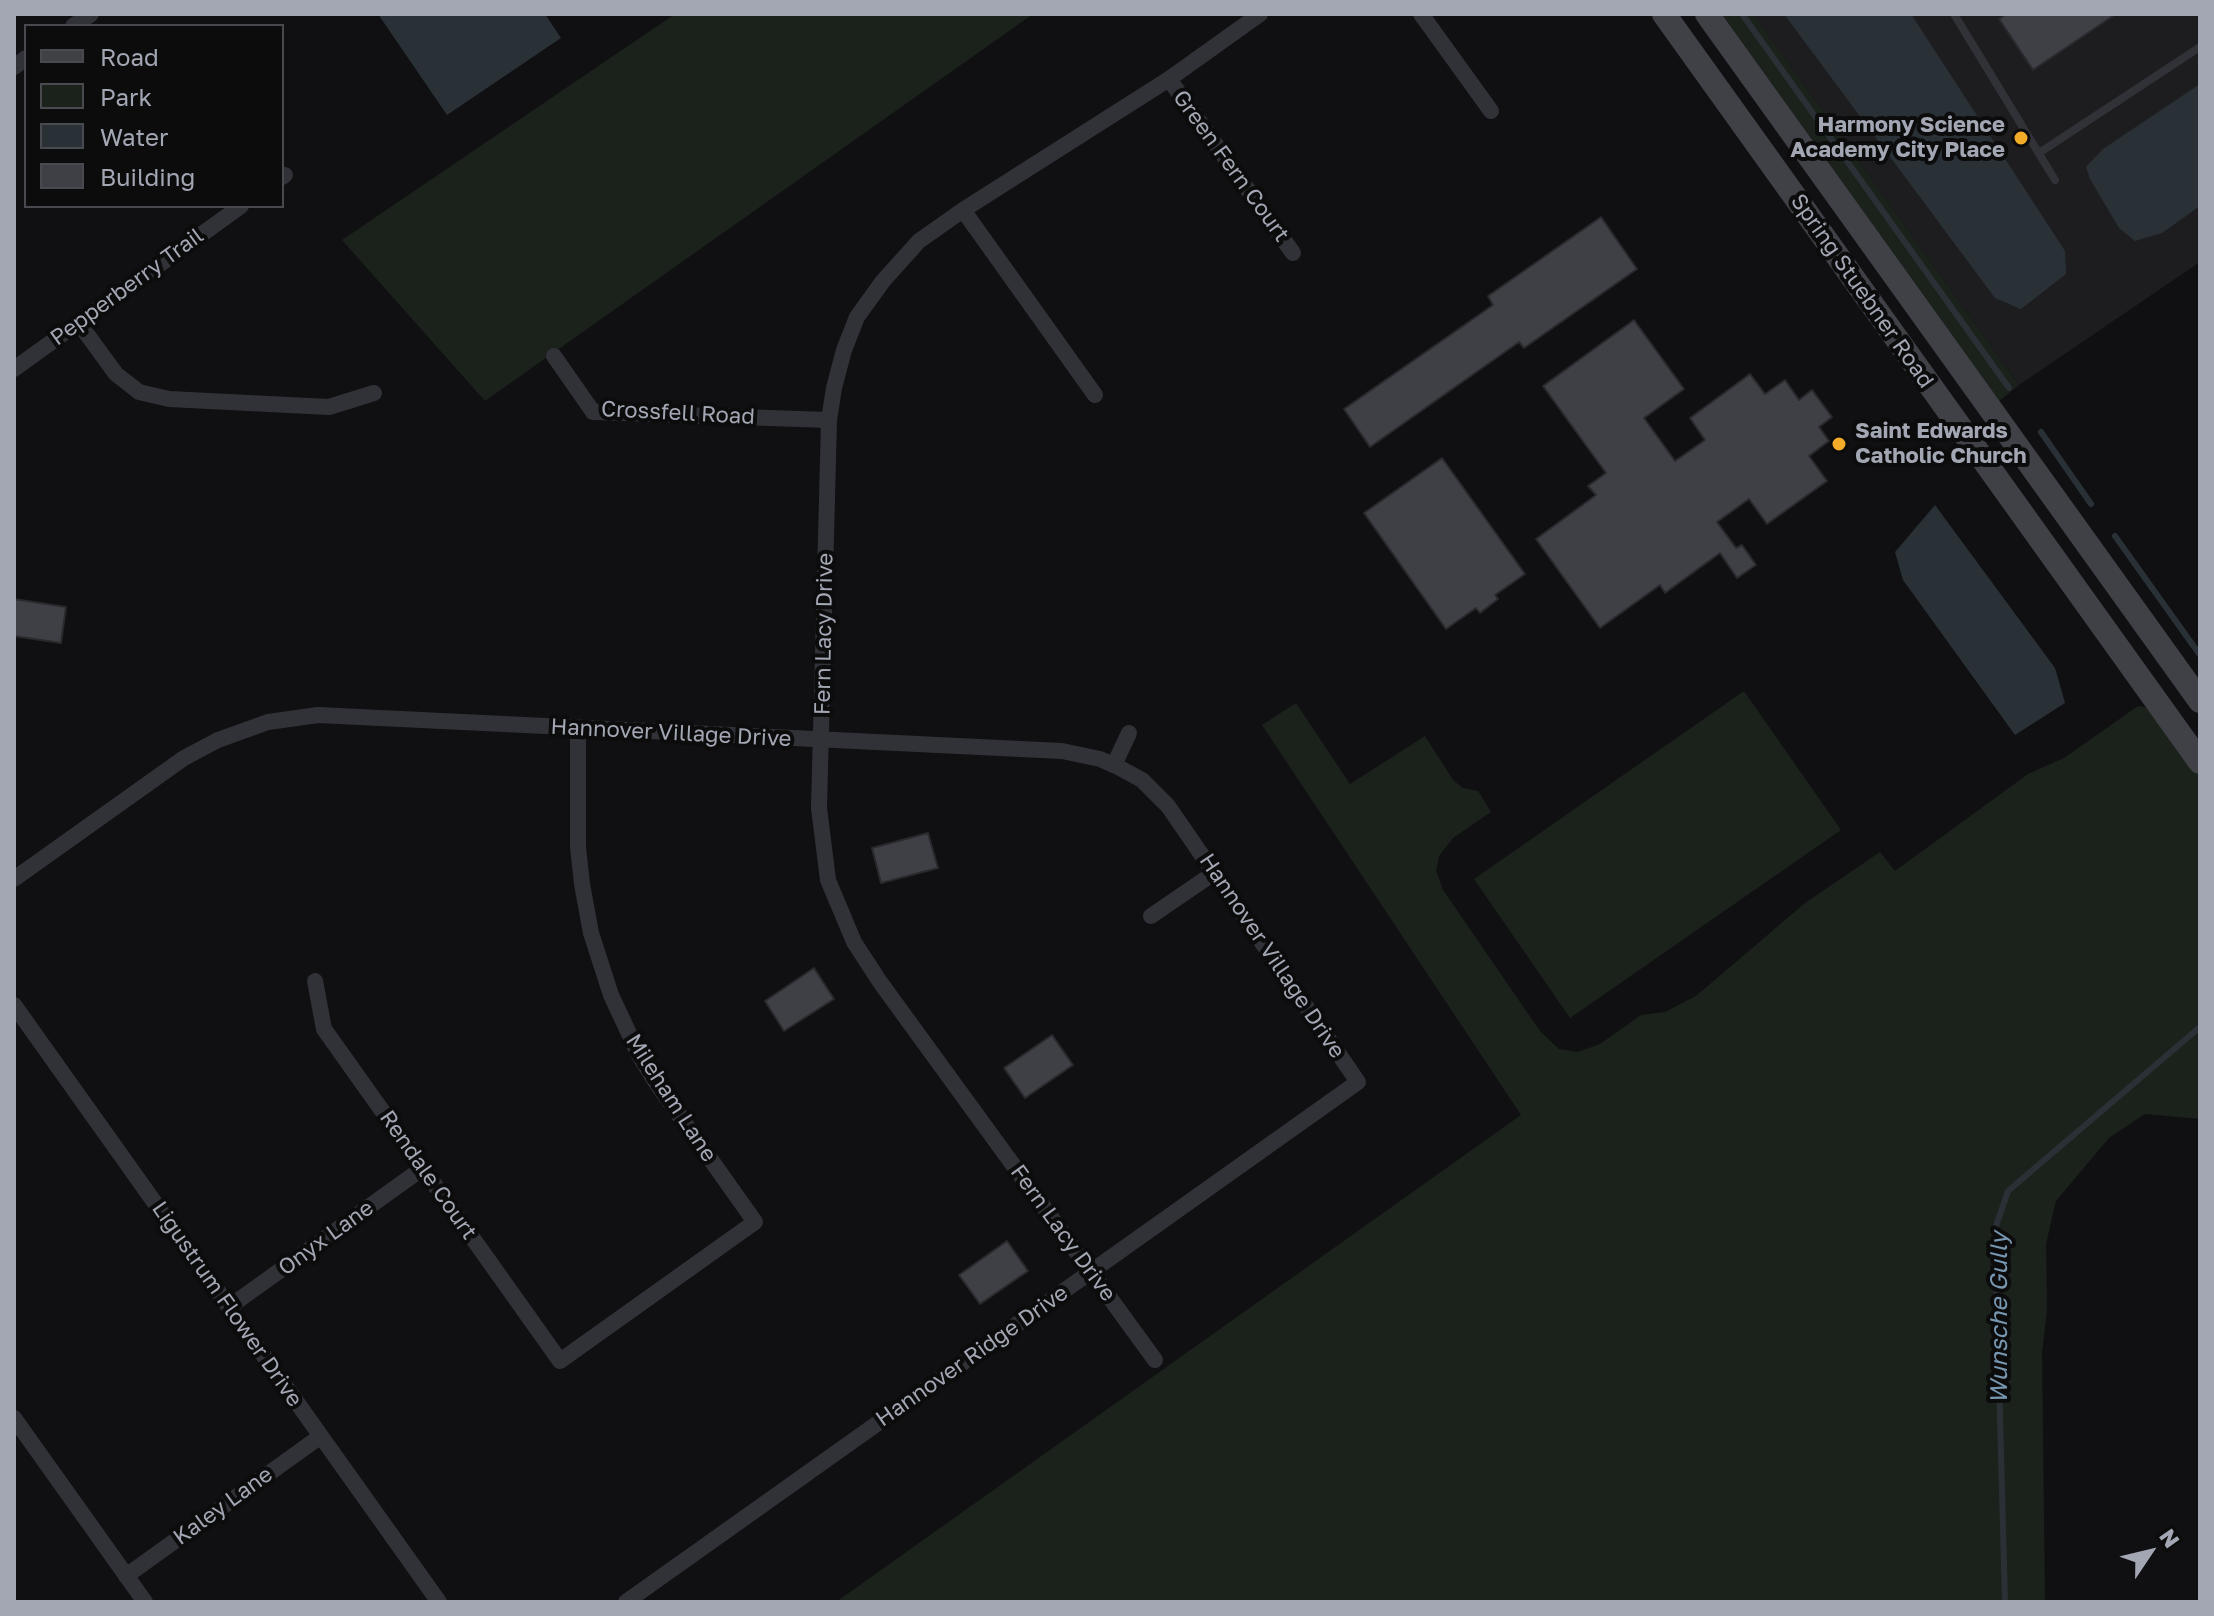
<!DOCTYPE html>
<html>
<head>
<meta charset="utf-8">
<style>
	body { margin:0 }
	#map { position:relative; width:2214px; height:1616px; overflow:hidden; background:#101012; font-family:"Golos Text",sans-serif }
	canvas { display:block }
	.frame { position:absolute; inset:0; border:16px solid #a2a7b3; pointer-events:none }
	.legend { position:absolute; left:24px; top:24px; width:260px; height:184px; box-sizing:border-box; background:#0c0c0d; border:2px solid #484a4f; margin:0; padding:10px 14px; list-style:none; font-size:24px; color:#a2a7b3 }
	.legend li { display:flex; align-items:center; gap:16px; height:40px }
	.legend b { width:40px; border:2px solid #484a4f }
	.north { position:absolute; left:2110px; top:1512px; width:80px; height:80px; -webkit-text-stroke:6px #0c0c0d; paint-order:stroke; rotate:55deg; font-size:22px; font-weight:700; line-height:32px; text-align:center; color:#a2a7b3 }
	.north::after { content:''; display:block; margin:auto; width:28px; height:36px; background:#a2a7b3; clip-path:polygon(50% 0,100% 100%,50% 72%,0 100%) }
</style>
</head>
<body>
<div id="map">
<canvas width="2214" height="1616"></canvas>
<div class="frame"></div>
<ul class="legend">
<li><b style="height:10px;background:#3f4147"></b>Road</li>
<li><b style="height:22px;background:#1b221c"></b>Park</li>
<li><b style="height:22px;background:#293137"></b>Water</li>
<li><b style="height:22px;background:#3f4045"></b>Building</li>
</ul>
<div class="north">N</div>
</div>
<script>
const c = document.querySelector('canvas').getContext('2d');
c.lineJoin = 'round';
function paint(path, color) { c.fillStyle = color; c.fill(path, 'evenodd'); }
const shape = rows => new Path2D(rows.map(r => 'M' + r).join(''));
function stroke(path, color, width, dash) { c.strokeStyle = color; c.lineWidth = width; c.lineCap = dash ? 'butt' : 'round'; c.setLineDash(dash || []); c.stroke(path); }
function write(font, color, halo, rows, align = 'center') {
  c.font = font + ' "Golos Text",sans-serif'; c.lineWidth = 8; c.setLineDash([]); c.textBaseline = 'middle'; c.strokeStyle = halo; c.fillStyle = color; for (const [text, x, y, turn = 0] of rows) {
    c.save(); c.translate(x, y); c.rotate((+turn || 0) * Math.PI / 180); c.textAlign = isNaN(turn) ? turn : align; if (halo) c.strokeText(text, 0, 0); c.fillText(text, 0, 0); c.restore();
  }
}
paint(shape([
	[1753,14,2200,14,2200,262,2019,385]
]), '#1d1d1f');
paint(shape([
	[675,14,1033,14,485,401,342,240],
	[1722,14,1753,14,2019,385,1999,401],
	[1744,691,1841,830,1570,1018,1474,879],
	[1296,703,1350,784,1425,736,1453,780,1463,788,1478,791,1491,812,1453,838,1439,856,1436,871,1443,890,1540,1031,1559,1049,1578,1052,1600,1044,1641,1015,1665,1012,1696,996,1805,903,1880,852,1895,871,2028,774,2064,758,2138,706,2150,708,2200,777,2200,1119,2145,1114,2109,1138,2056,1201,2046,1244,2047,1310,2042,1353,2045,1602,836,1602,1521,1115,1262,725]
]), '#1b221c');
paint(shape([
	[378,14,545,14,561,38,447,115],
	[1784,14,1911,14,2065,251,2066,274,2021,309,1995,298],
	[2200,84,2200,206,2162,233,2135,241,2119,228,2090,179,2086,167,2103,149],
	[1935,505,2055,668,2065,703,2015,735,1903,580,1895,552]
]), '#293137');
stroke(shape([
	[1742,14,2009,388],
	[2041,432,2091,504],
	[2115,536,2200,655],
	[2005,1602,1995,1229,2008,1191,2200,1027]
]), '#293137', 6);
const building = shape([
	[2007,14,2116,14,2033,70,1999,19,2007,14],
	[1601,217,1637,269,1524,348,1519,342,1370,447,1344,409,1493,305,1488,296,1601,217],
	[1634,320,1684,389,1644,418,1675,461,1705,440,1690,418,1750,374,1765,394,1785,380,1799,400,1812,390,1832,417,1819,427,1829,441,1809,456,1827,481,1767,524,1749,499,1717,522,1736,548,1742,545,1756,565,1737,578,1720,553,1665,593,1660,585,1600,628,1536,539,1596,495,1588,486,1606,473,1543,386,1634,320],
	[1442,458,1525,574,1495,595,1498,599,1480,613,1476,608,1446,629,1364,513,1442,458],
	[14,599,66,607,61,643,14,636,14,599],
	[928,833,938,868,881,883,872,848,928,833],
	[814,968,834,999,784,1031,765,1001,814,968],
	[1052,1035,1073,1065,1025,1098,1004,1068,1052,1035],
	[1007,1241,1028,1271,980,1304,959,1275,1007,1241]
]);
paint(building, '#3f4045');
stroke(building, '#2a2a2e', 2);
stroke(shape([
	[1954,14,2055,180],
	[2039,153,2200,47]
]), '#313237', 8);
stroke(shape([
	[1421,14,1491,111],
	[73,26,91,14],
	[14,67,26,58],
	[1169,79,1293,253],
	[282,177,285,175],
	[963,210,1095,395],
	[78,322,116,374,139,392,169,399,329,407,374,393],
	[554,356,593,412,829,420],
	[14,369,241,206],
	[1114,765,1129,733],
	[14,879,184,758,218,740,268,722,318,715,1062,751,1100,759,1118,767,1142,780,1168,806,1358,1082,626,1602],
	[1151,916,1214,873],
	[315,981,324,1029,560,1361,755,1222,655,1081,639,1055,611,995,591,933,582,884,578,847,578,728],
	[14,1005,439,1602],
	[229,1307,423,1168],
	[1155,1360,880,982,854,942,828,880,819,808,829,420,834,388,844,350,857,317,883,281,919,241,963,210,1169,79,1260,14],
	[14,1418,145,1602],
	[126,1576,321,1436]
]), '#313237', 16);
stroke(shape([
	[1664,14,2200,762],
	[1707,14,2200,701]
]), '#3f4147', 24);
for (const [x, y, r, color] of [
	[2021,138,8,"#f3ac28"],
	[1839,444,8,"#f3ac28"]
]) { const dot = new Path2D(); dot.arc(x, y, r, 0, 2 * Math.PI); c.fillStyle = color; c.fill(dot); stroke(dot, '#0c0c0d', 3); }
write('bold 22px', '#a2a7b3', '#0c0c0d', [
	["Harmony Science",2005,125],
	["Academy City Place",2005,150],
	["Saint Edwards",1855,431,"left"],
	["Catholic Church",1855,456,"left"]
], 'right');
write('22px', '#a2a7b3', '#0c0c0d', [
	["Green Fern Court",1231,166,54],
	["Pepperberry Trail",127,287,-36],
	["Spring Stuebner Road",1862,291,55],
	["Crossfell Road",678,413,3],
	["Fern Lacy Drive",824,634,-89],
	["Hannover Village Drive",671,733,3],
	["Hannover Village Drive",1272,956,56],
	["Mileham Lane",671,1098,57],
	["Rendale Court",428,1175,55],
	["Fern Lacy Drive",1063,1233,54],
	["Onyx Lane",326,1238,-36],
	["Ligustrum Flower Drive",227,1304,55],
	["Hannover Ridge Drive",972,1356,-35],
	["Kaley Lane",223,1506,-36]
]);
write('italic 24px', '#7796af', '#0c0c0d', [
	["Wunsche Gully",1999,1318,-90]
]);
</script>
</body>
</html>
